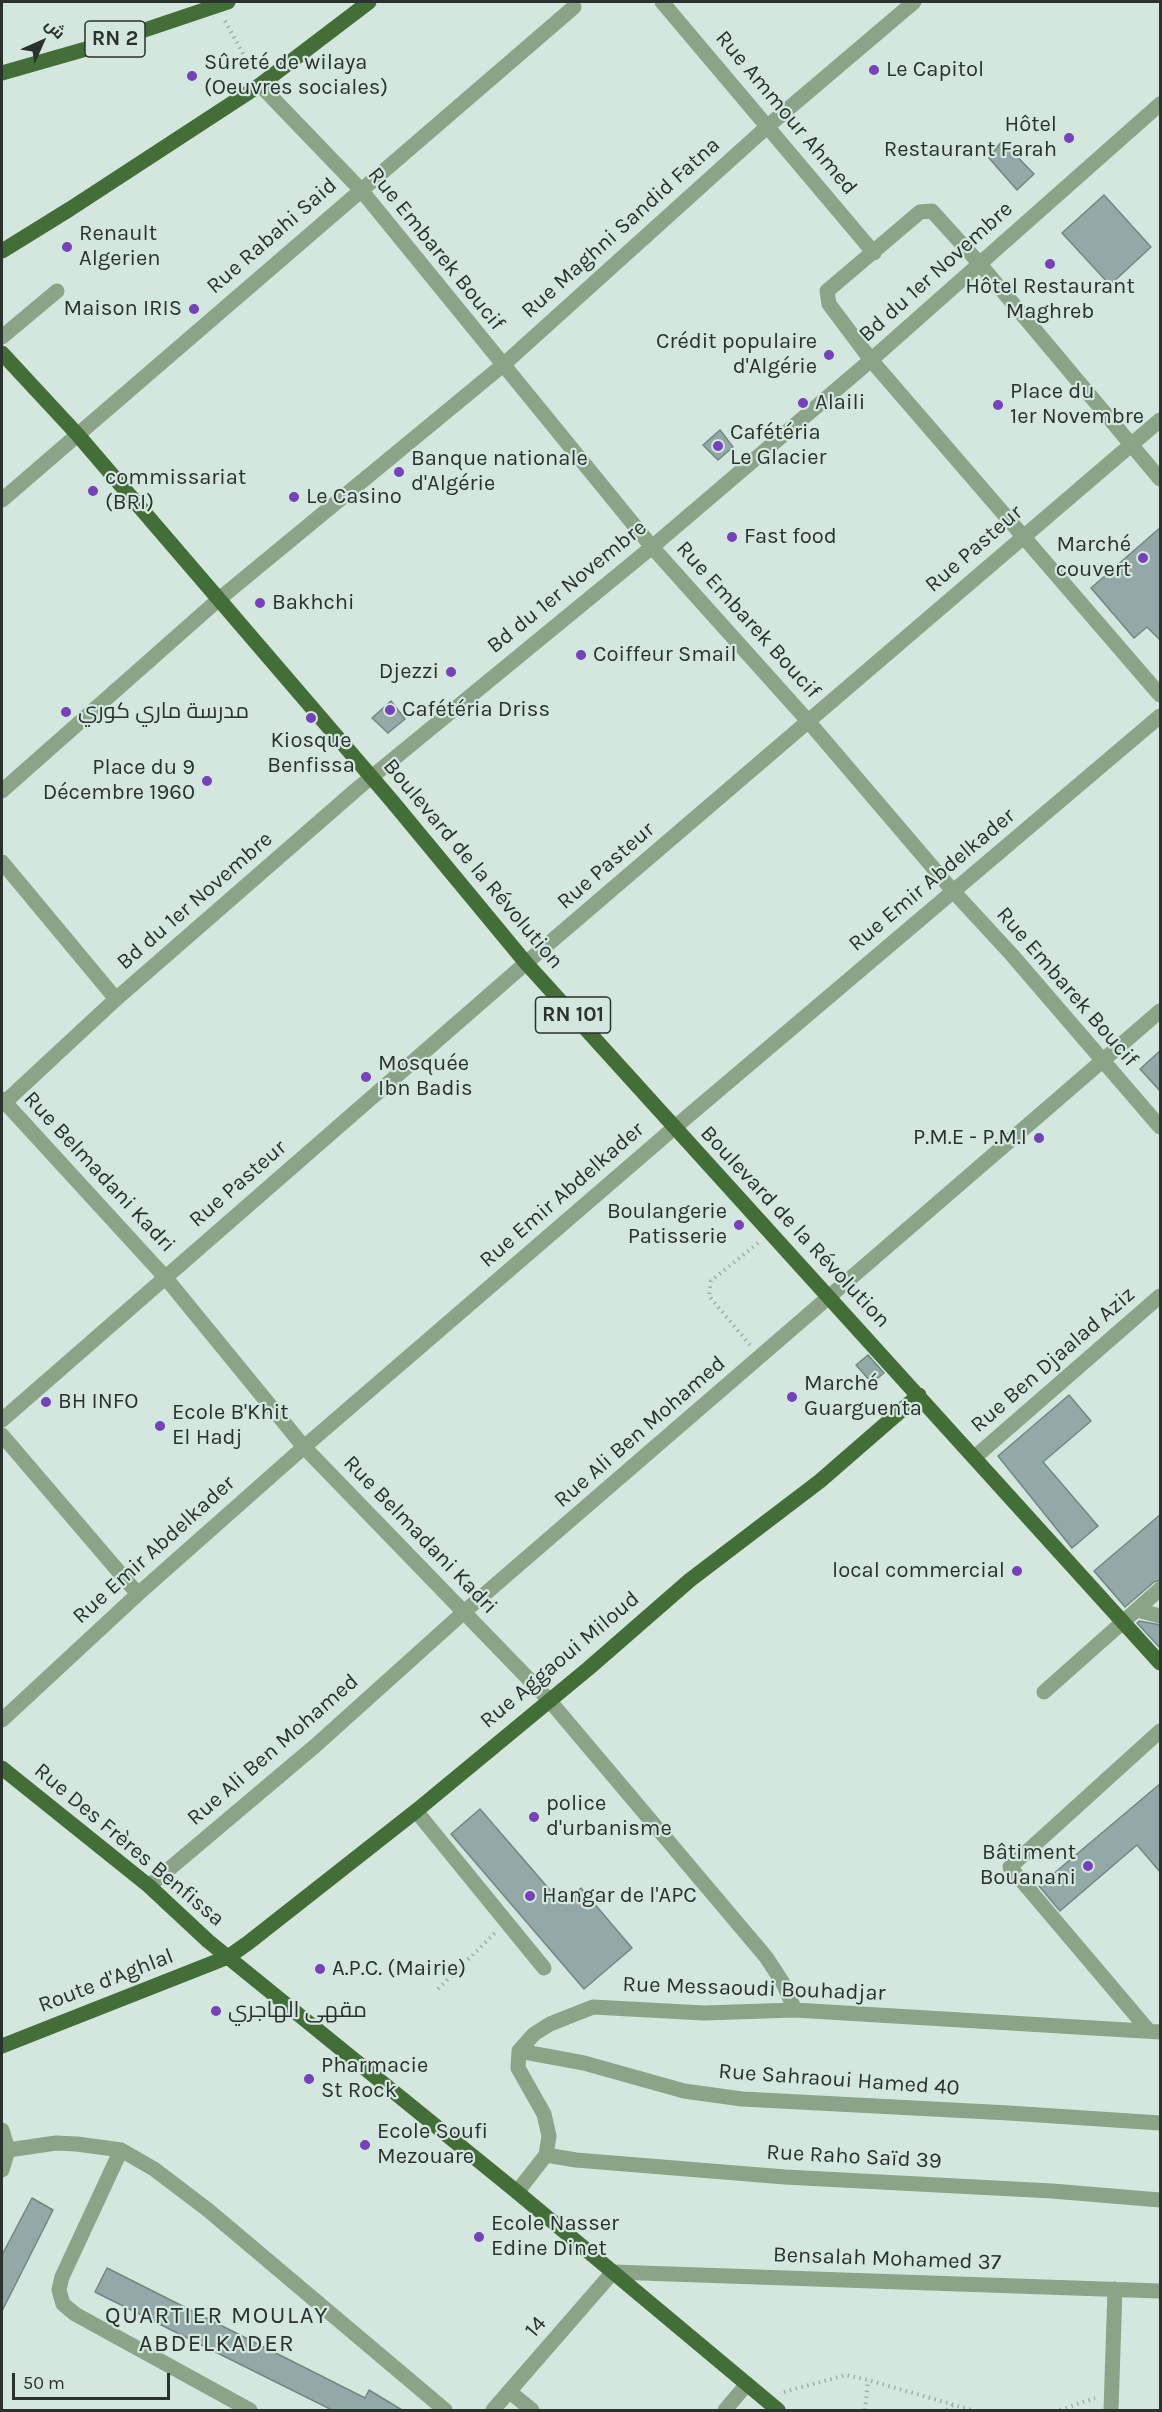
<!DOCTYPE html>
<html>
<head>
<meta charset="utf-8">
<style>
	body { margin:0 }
	#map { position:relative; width:1162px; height:2412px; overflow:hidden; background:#d3e7de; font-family:Karla,Cairo,sans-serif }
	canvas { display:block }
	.frame { position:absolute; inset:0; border:3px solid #2a322e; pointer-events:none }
	.north { position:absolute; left:12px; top:12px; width:60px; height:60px; -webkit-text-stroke:4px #d3e7de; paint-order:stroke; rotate:45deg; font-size:16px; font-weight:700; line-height:24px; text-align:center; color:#2a322e }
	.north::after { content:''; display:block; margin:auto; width:21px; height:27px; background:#2a322e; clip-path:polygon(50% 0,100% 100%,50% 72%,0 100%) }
	.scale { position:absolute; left:12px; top:2373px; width:158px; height:27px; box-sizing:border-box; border:3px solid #2a322e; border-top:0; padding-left:8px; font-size:18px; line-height:21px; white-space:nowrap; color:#2a322e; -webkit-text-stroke:4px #d3e7de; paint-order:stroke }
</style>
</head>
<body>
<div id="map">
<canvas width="1162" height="2412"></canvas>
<div class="frame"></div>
<div class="north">ش</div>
<div class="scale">50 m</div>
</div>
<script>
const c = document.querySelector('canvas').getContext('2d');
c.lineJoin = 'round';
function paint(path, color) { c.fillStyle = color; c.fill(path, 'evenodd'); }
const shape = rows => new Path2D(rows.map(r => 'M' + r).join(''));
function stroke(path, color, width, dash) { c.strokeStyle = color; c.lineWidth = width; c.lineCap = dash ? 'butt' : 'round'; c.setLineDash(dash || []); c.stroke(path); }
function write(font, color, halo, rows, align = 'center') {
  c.font = font + ' Karla,Cairo,sans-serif'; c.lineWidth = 4.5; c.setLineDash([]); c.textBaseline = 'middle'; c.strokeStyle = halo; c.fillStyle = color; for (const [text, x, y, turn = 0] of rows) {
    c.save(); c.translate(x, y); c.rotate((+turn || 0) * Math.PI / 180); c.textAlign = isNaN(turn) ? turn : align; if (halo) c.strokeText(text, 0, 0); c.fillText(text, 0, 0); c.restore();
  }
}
const building = shape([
	[1002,141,1034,174,1017,190,989,158,1002,141],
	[1104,195,1151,247,1110,285,1062,233,1104,195],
	[720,430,733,447,718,460,703,445,720,430],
	[1161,527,1161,641,1147,627,1134,638,1091,588,1161,527],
	[391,701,405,719,388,733,372,718,391,701],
	[1161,1050,1161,1092,1140,1069,1161,1050],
	[868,1355,884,1373,872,1383,856,1365,868,1355],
	[1069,1395,1091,1421,1043,1462,1098,1526,1072,1548,998,1456,1069,1395],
	[1161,1514,1161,1580,1154,1582,1125,1607,1094,1571,1161,1514],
	[1139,1621,1161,1625,1161,1649,1137,1623,1139,1621],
	[1161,1783,1161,1873,1137,1845,1060,1911,1039,1886,1161,1783],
	[480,1809,562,1904,581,1888,632,1948,584,1989,451,1834,480,1809],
	[32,2198,53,2210,2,2311,2,2255,32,2198],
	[107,2268,365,2398,369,2390,402,2410,332,2410,95,2292,107,2268]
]);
paint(building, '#93a9a8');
stroke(building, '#718786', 1.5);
stroke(shape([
	[225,21,252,70],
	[750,1345,709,1296,711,1281,758,1243],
	[438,1989,495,1933],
	[784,2392,846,2375,868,2380,972,2410],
	[865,2410,868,2380],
	[947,2410,953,2405],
	[1060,2410,1095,2398]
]), '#9fafa8', 4, [1.5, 4.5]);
stroke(shape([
	[662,2,874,253],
	[260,85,361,190,652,547,808,721,953,891,1012,955,1160,1127],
	[2,337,57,291],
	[1160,479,979,263,932,211,920,212,827,291,829,304,871,360,1160,695],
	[2,500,574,7],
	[2,791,218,600,503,365,768,126,914,2],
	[2,862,116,999],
	[2,1099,165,1277,304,1447,549,1700,766,1957,783,1983,795,2010],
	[2,1105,116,999,357,789,652,547,871,360,1160,104],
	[2,1420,526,963,1160,420],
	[2,1435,138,1594],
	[975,1457,1160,1296],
	[1137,1610,1160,1616],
	[1044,1692,1160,1589],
	[2,1720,138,1594,304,1447,674,1128,1160,716],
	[416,1811,544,1968],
	[149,1886,315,1746,464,1612,1160,1011],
	[1149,2031,1010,1867,1160,1731],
	[519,2051,584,2063,684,2091,742,2099,1009,2113,1160,2123],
	[2,2130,8,2150,2,2170],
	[8,2150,56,2143,77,2144,121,2150,154,2169,208,2210,445,2410],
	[121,2150,62,2277,59,2290,63,2304,75,2314,250,2410],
	[546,2155,576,2160,785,2177,1052,2191,1160,2200],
	[517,2192,546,2155,549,2136,544,2114,518,2068,519,2051,534,2034,550,2024,593,2007,704,2013,795,2010,1160,2032],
	[510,2392,532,2410],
	[493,2410,613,2272,1160,2291],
	[725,2410,747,2384],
	[1111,2410,1115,2289]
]), '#8ba386', 15);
stroke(shape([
	[2,73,100,45,228,2],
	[2,251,70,209,260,85,369,2],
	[2,353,77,434,392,801,526,963,1160,1663],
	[2,1768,149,1886,208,1941,517,2192,778,2410],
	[2,2046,228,1957,248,1943,416,1811,589,1668,690,1580,820,1481,919,1395]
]), '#436e38', 15);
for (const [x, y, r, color] of [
	[874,70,6,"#7542ba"],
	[192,76,6,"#7542ba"],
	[1069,138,6,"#7542ba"],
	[67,247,6,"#7542ba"],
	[1050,264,6,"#7542ba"],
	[194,309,6,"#7542ba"],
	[829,355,6,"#7542ba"],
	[803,403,6,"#7542ba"],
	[998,405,6,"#7542ba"],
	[718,446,6,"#7542ba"],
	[399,472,6,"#7542ba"],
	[93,491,6,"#7542ba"],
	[294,497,6,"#7542ba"],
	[732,537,6,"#7542ba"],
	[1143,558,6,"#7542ba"],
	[260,603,6,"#7542ba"],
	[581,655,6,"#7542ba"],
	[451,672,6,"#7542ba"],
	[390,710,6,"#7542ba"],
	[66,712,6,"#7542ba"],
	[311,718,6,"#7542ba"],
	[207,781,6,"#7542ba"],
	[366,1077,6,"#7542ba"],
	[1039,1138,6,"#7542ba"],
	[739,1225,6,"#7542ba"],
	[792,1397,6,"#7542ba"],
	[46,1402,6,"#7542ba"],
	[160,1426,6,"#7542ba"],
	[1017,1571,6,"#7542ba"],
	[534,1817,6,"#7542ba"],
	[1088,1866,6,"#7542ba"],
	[530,1896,6,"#7542ba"],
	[320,1969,6,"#7542ba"],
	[216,2011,6,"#7542ba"],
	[309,2079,6,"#7542ba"],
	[365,2145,6,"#7542ba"],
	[479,2237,6,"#7542ba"]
]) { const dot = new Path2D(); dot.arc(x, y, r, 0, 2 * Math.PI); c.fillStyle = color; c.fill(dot); stroke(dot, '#d3e7de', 2); }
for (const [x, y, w] of [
	[115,39,60],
	[573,1015,75]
]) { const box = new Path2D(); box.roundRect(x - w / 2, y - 18, w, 36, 4.5); c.fillStyle = '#d3e7de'; c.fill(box); stroke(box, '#2a322e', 1.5); }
write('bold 21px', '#2a322e', null, [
	["RN 2",115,39],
	["RN 101",573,1015]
]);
write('22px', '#2a322e', '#d3e7de', [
	["Sûreté de wilaya",204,63],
	["(Oeuvres sociales)",204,88],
	["Le Capitol",886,70],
	["Hôtel",1057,125,"right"],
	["Restaurant Farah",1057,150,"right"],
	["Renault",79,234],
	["Algerien",79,259],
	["Hôtel Restaurant",1050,287,"center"],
	["Maghreb",1050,312,"center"],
	["Maison IRIS",182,309,"right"],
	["Crédit populaire",817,342,"right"],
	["d'Algérie",817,367,"right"],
	["Place du",1010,392],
	["1er Novembre",1010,417],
	["Alaili",815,403],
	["Cafétéria",730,433],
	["Le Glacier",730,458],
	["Banque nationale",411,459],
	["d'Algérie",411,484],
	["commissariat",105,478],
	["(BRI)",105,503],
	["Le Casino",306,497],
	["Fast food",744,537],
	["Marché",1131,545,"right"],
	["couvert",1131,570,"right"],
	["Bakhchi",272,603],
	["Coiffeur Smail",593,655],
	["Djezzi",439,672,"right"],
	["Cafétéria Driss",402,710],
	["مدرسة ماري كوري",78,712],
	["Kiosque",311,741,"center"],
	["Benfissa",311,766,"center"],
	["Place du 9",195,768,"right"],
	["Décembre 1960",195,793,"right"],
	["Mosquée",378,1064],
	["Ibn Badis",378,1089],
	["P.M.E - P.M.I",1027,1138,"right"],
	["Boulangerie",727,1212,"right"],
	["Patisserie",727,1237,"right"],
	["Marché",804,1384],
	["Guarguenta",804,1409],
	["BH INFO",58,1402],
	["Ecole B'Khit",172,1413],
	["El Hadj",172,1438],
	["local commercial",1005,1571,"right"],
	["police",546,1804],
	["d'urbanisme",546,1829],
	["Bâtiment",1076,1853,"right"],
	["Bouanani",1076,1878,"right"],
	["Hangar de l'APC",542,1896],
	["A.P.C. (Mairie)",332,1969],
	["مقهى الهاجري",228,2011],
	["Pharmacie",321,2066],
	["St Rock",321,2091],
	["Ecole Soufi",377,2132],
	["Mezouare",377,2157],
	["Ecole Nasser",491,2224],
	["Edine Dinet",491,2249]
], 'left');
write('22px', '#2a322e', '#d3e7de', [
	["Rue Ammour Ahmed",786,113,50],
	["Rue Maghni Sandid Fatna",621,228,-42],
	["Rue Rabahi Said",272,236,-41],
	["Rue Embarek Boucif",436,249,51],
	["Bd du 1er Novembre",936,272,-42],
	["Rue Pasteur",974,549,-41],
	["Bd du 1er Novembre",567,587,-39],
	["Rue Embarek Boucif",748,620,48],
	["Boulevard de la Révolution",473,864,50],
	["Rue Pasteur",606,866,-41],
	["Rue Emir Abdelkader",932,880,-40],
	["Bd du 1er Novembre",195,901,-41],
	["Rue Embarek Boucif",1067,987,49],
	["Rue Belmadani Kadri",99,1172,47],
	["Rue Pasteur",238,1184,-41],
	["Rue Emir Abdelkader",562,1195,-41],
	["Boulevard de la Révolution",795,1227,47],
	["Rue Ben Djaalad Aziz",1053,1360,-41],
	["Rue Ali Ben Mohamed",640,1432,-41],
	["Rue Belmadani Kadri",420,1535,46],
	["Rue Emir Abdelkader",154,1550,-42],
	["Rue Aggaoui Miloud",560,1660,-40],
	["Rue Ali Ben Mohamed",273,1750,-41],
	["Rue Des Frères Benfissa",129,1845,40],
	["Route d'Aghlal",106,1981,-21],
	["Rue Messaoudi Bouhadjar",754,1989,2],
	["Rue Sahraoui Hamed 40",839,2080,4],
	["Rue Raho Saïd 39",854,2157,3],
	["Bensalah Mohamed 37",887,2259,2],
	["14",536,2327,-49]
]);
c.letterSpacing = '1.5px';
write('24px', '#2a322e', '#d3e7de', [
	["QUARTIER MOULAY",217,2316],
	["ABDELKADER",217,2344]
]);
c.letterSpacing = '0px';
</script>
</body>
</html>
